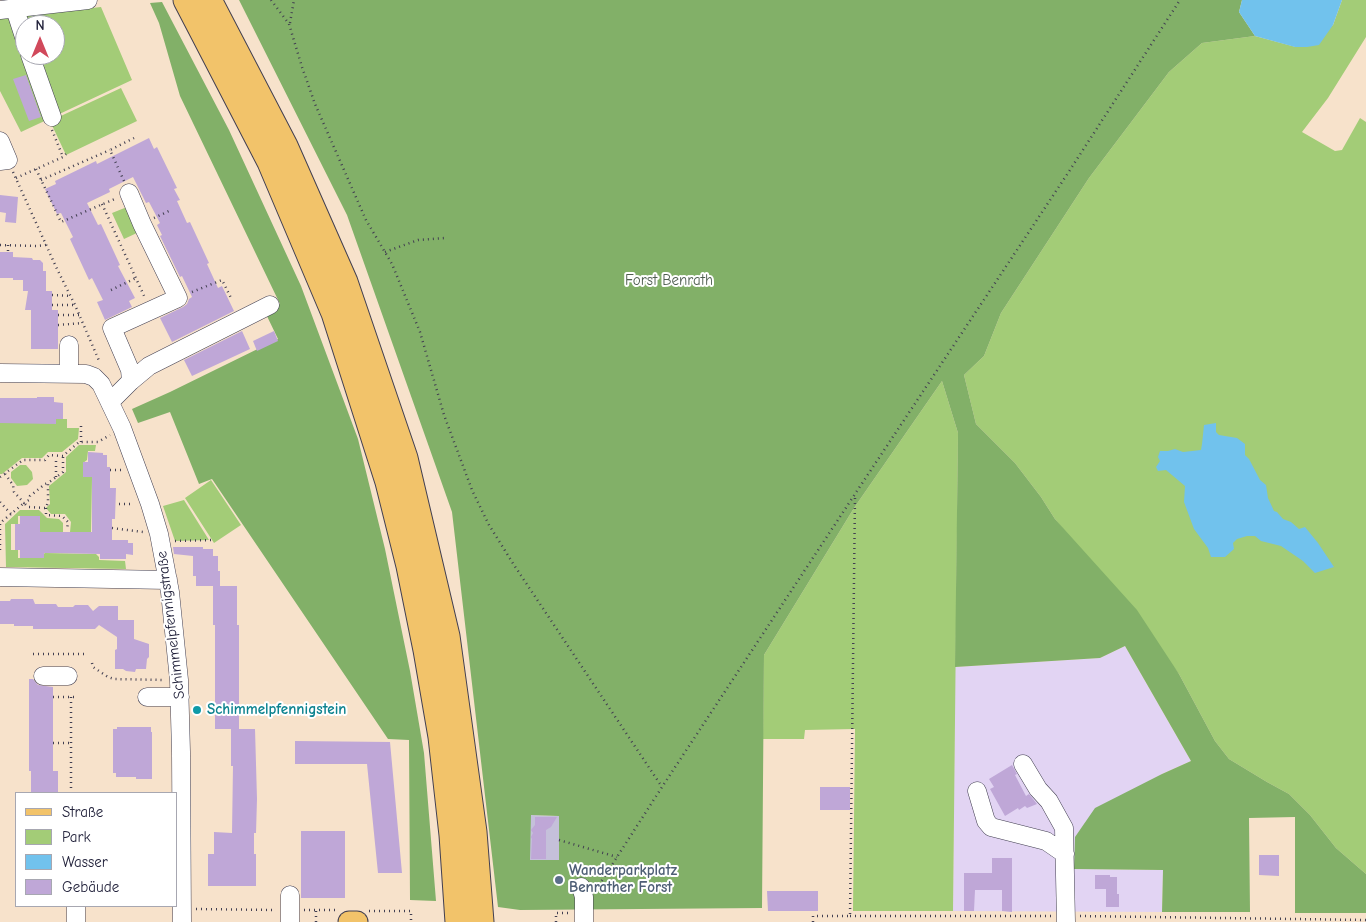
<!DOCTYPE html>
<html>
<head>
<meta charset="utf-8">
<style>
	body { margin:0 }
	#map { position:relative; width:1366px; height:922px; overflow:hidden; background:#f7e2cb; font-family:"Comic Neue",sans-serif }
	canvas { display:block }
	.legend { position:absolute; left:15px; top:792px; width:162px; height:115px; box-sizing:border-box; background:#fff; border:1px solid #a7a7b1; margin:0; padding:6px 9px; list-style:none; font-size:15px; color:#22223b }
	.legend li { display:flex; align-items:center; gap:10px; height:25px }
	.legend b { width:25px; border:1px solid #a7a7b1 }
	.north { position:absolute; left:15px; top:15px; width:50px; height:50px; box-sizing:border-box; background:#fff; border:1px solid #a7a7b1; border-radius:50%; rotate:0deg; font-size:14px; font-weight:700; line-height:20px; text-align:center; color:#22223b }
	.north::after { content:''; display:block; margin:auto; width:18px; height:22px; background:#d1495b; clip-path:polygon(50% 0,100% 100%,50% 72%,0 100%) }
</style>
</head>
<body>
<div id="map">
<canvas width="1366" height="922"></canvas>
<ul class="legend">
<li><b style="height:6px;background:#f2c36a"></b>Straße</li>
<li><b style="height:14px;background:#a3cc77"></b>Park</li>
<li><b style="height:14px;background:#71c2ed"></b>Wasser</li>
<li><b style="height:14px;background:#bfa7d7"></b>Gebäude</li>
</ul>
<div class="north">N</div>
</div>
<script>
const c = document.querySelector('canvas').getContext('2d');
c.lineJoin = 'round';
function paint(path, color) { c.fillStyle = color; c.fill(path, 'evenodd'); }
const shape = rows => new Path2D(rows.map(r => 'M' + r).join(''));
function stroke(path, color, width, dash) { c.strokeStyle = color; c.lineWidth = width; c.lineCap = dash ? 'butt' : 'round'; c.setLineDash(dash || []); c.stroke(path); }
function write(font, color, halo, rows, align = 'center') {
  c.font = font + ' "Comic Neue",sans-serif'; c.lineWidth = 4; c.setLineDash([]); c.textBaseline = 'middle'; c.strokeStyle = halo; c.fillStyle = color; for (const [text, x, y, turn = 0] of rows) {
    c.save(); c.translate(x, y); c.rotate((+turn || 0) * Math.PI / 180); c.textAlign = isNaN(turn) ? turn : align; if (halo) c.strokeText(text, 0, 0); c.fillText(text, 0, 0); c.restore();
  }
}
paint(shape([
	[1125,646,1191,761,1162,774,1075,869,1163,870,1162,912,953,911,955,667,1100,658]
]), '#e2d4f3');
paint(shape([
	[530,815,559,816,559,860,530,860]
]), '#c5c0da');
paint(shape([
	[1342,0,1366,0,1366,37,1328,98,1302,132,1335,151,1342,150,1360,118,1366,122,1366,874,1336,848,1310,815,1289,794,1267,782,1229,759,1215,741,1179,674,1055,519,1041,497,1015,463,976,424,964,375,984,356,1001,313,1089,178,1169,72,1202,43,1255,36,1296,47,1333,25],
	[101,7,132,80,21,132,0,91,0,18],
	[25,25,55,25,55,55,25,55],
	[121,88,137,121,66,155,50,121],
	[127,207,139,232,124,239,112,213],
	[942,381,958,433,953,911,853,911,855,729,805,730,804,739,763,739,764,655,854,508],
	[56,419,67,419,67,428,79,428,78,439,62,452,48,452,42,458,22,458,2,474,0,474,0,423],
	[79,445,96,445,95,451,88,451,87,460,83,463,83,476,94,476,92,479,91,532,70,532,71,522,65,514,51,514,46,508,50,504,49,486,66,472,66,457],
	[20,465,26,465,32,472,33,479,27,485,17,486,11,478,11,472],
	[211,480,241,525,214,543,185,498],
	[184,500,209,540,175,541,163,506],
	[20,510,39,510,47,518,59,519,63,523,63,532,38,532,38,516,18,516,18,524,11,524,11,550,18,550,18,558,41,558,41,556,45,553,96,554,99,557,99,560,125,561,126,569,6,567,5,524]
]), '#a3cc77');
paint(shape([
	[239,0,1242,0,1239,12,1255,36,1202,43,1169,72,1089,178,1001,313,984,356,964,375,976,424,1015,463,1041,497,1055,519,1137,610,1179,674,1215,741,1229,759,1267,782,1289,794,1310,815,1336,848,1366,874,1366,913,1295,913,1295,817,1249,818,1250,912,1162,912,1163,870,1074,869,1075,837,1095,808,1162,774,1191,761,1125,646,1100,658,955,667,958,433,942,381,854,508,764,655,762,908,520,910,498,907,452,512,347,215],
	[531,815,559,816,559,860,530,860],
	[162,2,229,130,301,286,358,439,385,549,410,671,424,753,436,901,410,900,409,740,388,739,212,479,199,484,170,412,138,423,132,409,170,392,278,339,265,312,280,304,180,96,159,23,150,3]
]), '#82b068');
paint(shape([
	[1242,0,1342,0,1333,25,1319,45,1307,47,1295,47,1255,36,1239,12],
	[1216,423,1216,432,1219,435,1237,438,1245,444,1245,455,1249,459,1260,480,1266,485,1268,498,1274,511,1277,512,1283,519,1291,522,1299,529,1305,527,1318,543,1334,567,1315,573,1303,561,1281,546,1261,541,1255,536,1247,536,1237,539,1233,543,1234,549,1225,557,1211,557,1208,548,1194,529,1184,502,1185,486,1166,470,1158,471,1156,467,1160,461,1158,457,1160,451,1168,451,1175,449,1183,452,1201,450,1202,444,1204,425]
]), '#71c2ed');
paint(shape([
	[26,75,41,117,29,121,13,79],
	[149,138,154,149,157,147,177,188,174,189,180,200,177,201,187,223,190,222,209,263,207,264,218,288,222,286,234,311,172,342,160,318,183,307,187,304,189,299,192,297,182,276,180,277,160,236,162,235,157,225,160,223,149,202,146,203,133,177,109,189,110,192,87,203,98,225,101,224,120,265,118,266,135,298,129,301,132,307,105,320,97,302,103,300,92,278,89,280,70,239,73,237,61,213,57,214,45,189,56,184,55,181,96,161,97,164],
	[0,195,18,197,16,223,5,222,6,213,0,212],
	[0,252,13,252,13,257,32,258,33,260,40,260,43,263,43,271,46,271,46,291,52,291,52,310,58,310,58,349,31,349,31,310,25,310,28,291,23,291,23,280,13,280,13,278,0,278],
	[242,331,250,349,192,376,184,360],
	[274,331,278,341,257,351,253,341],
	[37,397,54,397,54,402,63,403,63,419,56,419,56,424,0,423,0,398,37,398],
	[88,452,103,453,103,455,107,455,107,467,110,467,110,488,116,488,115,519,112,519,112,540,128,540,128,543,133,543,133,555,126,554,126,559,100,559,100,554,54,553,44,553,44,558,20,558,20,550,15,550,15,524,20,524,20,516,40,516,40,532,92,532,92,477,83,477,83,462,88,462],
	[173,547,203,547,203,549,213,549,213,556,218,556,218,571,220,571,220,586,237,586,237,625,239,625,239,729,255,729,257,799,256,833,254,833,254,854,256,854,256,886,208,886,208,854,214,854,214,832,232,833,233,766,231,766,231,729,215,729,215,625,213,625,213,586,196,586,196,576,193,576,193,556,174,554],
	[11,599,33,599,35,604,56,604,58,607,73,607,75,605,88,605,93,611,99,606,118,606,118,620,134,620,134,639,149,644,149,657,147,659,146,669,136,669,135,672,126,671,123,669,115,669,115,650,117,649,117,637,99,625,95,629,33,629,33,626,14,626,14,624,0,624,0,601,10,601],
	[29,679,33,679,38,685,53,687,53,771,58,771,58,793,31,793,31,771,29,771],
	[117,727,151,727,151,732,152,732,152,779,136,779,136,777,116,777,116,773,113,773,113,729,117,729],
	[295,741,390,742,402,873,378,873,367,764,295,764],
	[1012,765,1017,774,1015,775,1026,796,1029,794,1037,804,1027,808,1025,806,1019,810,1018,808,1005,816,990,789,994,787,989,779],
	[820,787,850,787,850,810,820,810],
	[535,817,557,817,551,827,546,830,546,859,531,859,532,839,531,837,533,833,531,830,535,825],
	[301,831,345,831,345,898,301,898],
	[1259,855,1279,855,1279,876,1259,875],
	[992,858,1012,858,1012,912,1002,911,1002,890,975,890,974,911,964,911,964,873,992,873],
	[1095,875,1110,875,1110,877,1117,877,1117,894,1119,894,1119,907,1106,907,1106,889,1095,889],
	[767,891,818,891,818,911,768,911]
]), '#bfa7d7');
const minor = shape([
	[15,9,25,40],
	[0,10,88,0],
	[30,55,52,117],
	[0,141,8,160,0,161],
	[129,193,142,224,178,298,112,328,130,370,131,381],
	[0,373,86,374,94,377,101,384,122,428,150,504,159,534,170,592,179,680,181,752,182,922],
	[69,374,69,345],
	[110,402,131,381,149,366,270,305],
	[0,577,168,580],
	[43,676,68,676],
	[147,697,180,697],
	[1023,764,1038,789,1049,801,1064,828,1066,922],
	[977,791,986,821,991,827,1046,841,1065,854],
	[581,887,584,897,584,922],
	[76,922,76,906],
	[290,922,290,895]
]);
const major = shape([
	[349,922,357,922]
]);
const highway = shape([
	[186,0,198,23,270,162,334,313,388,482,409,566,426,650,441,737,452,835,458,922],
	[209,0,285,146,345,282,405,458,447,636,474,832,481,922]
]);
stroke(minor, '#423f51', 19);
stroke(major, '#423f51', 23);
stroke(highway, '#423f51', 27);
stroke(shape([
	[271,0,289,24,302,67,315,104,366,220,392,264,420,332,444,415,472,490,489,525,514,565,662,787],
	[290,23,294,0],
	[52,130,63,157],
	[36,169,61,222,117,198],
	[13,172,57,269,75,305,100,363],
	[16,178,63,157,66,154],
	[41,180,110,150],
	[124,181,110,150,134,138],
	[102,204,145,298],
	[154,218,169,211],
	[0,245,37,246,46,245],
	[8,245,8,252],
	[385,252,418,240,445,238],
	[111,290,136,278],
	[192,292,222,280,231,298],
	[52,295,71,296],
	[52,305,75,305],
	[58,315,80,315],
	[58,325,83,323],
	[81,426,81,442],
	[56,461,56,477],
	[110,470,121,470],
	[5,474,13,485,14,492,24,503,29,500,30,496,45,484,48,483],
	[0,477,23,460,45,460,49,455,63,456,79,442,98,442,110,435],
	[0,502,11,514,24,503,28,507,46,508,48,502,48,483,63,472,63,456],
	[119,504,134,504],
	[46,508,46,515,62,516,68,522,67,530],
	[112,528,143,532],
	[175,541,213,540],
	[0,550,0,523,11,514],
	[33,654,84,654],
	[92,663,93,667,108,677,114,679,165,680],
	[53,697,77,697],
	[71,697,71,789],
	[53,743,71,743],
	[559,840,617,857],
	[595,888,599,885,662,787,855,494,1068,173,1180,0],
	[196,909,276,910],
	[304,910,338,910],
	[369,911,411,911,411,922],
	[850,916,1052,916],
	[1080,916,1366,920],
	[316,922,316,910],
	[556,922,556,913,570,913],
	[813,922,813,916,850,916,855,496]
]), '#423f51', 2.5, [1, 4]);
stroke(minor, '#fff', 18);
stroke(major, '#f2c36a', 21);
stroke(highway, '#f2c36a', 25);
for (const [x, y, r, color] of [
	[197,710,5,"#0f9aa8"],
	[559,880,5,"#5c6f8a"]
]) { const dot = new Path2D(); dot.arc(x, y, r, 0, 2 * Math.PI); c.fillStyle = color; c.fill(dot); stroke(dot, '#fff', 2); }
write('15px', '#4f5e50', '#fff', [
	["Forst Benrath",669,281]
]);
write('15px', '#22223b', '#fff', [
	["Schimmelpfennigstraße",171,625,-97]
]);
write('bold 15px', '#0d838f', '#fff', [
	["Schimmelpfennigstein",207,710]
], 'left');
write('bold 15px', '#4e5e75', '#fff', [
	["Wanderparkplatz",569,871],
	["Benrather Forst",569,888]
], 'left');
</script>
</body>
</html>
